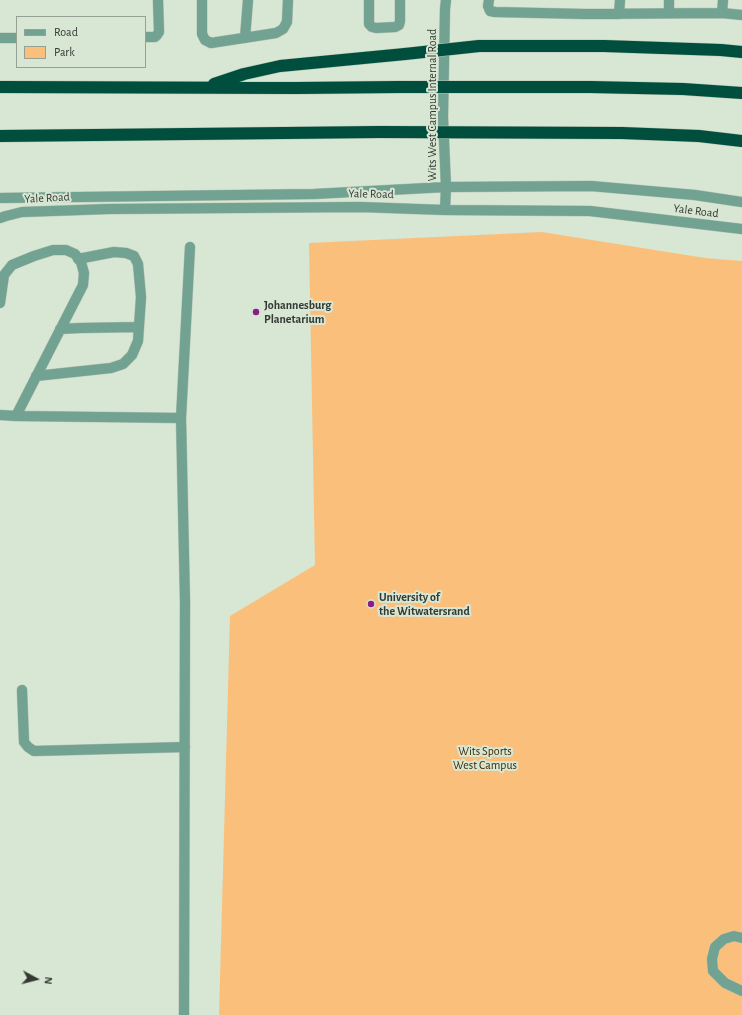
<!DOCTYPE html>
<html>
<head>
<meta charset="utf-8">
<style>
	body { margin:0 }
	#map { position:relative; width:742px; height:1015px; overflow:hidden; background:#d8e6d4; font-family:"Alegreya Sans",sans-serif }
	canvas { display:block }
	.legend { position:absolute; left:16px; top:16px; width:130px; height:52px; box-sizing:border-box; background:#d8e6d4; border:1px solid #96a194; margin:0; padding:5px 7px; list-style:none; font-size:12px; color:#343a33 }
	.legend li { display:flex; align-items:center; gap:8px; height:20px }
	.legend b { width:20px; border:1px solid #96a194 }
	.north { position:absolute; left:16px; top:959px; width:40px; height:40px; -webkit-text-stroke:3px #d8e6d4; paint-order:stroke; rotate:97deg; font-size:11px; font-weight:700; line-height:16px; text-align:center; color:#343a33 }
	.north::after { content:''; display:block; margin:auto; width:14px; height:18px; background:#343a33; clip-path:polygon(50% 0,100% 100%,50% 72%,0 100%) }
</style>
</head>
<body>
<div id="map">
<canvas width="742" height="1015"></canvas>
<ul class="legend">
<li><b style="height:5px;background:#72a292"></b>Road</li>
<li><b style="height:11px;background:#fac07b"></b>Park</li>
</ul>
<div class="north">N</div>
</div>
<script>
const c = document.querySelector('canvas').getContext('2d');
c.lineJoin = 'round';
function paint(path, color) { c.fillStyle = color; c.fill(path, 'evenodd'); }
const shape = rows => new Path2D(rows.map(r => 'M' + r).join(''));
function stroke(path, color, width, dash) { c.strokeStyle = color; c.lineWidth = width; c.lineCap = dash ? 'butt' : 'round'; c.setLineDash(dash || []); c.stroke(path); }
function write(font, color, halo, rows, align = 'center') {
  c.font = font + ' "Alegreya Sans",sans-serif'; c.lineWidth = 4; c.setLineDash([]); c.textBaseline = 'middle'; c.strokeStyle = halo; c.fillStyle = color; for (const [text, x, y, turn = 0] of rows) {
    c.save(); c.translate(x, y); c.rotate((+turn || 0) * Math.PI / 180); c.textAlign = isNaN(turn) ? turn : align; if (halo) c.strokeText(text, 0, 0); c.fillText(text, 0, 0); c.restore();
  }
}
paint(shape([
	[542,232,705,258,742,261,742,1015,219,1015,230,616,315,565,309,243]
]), '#fac07b');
const minor = shape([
	[202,0,202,34,205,40,211,43,276,33,283,29,287,22,288,0],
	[369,0,369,24,372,27,376,28,395,27,399,25,400,21,400,0],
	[489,0,488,6,490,11,495,12,585,14,722,13,742,15],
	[669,13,669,0],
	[722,13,723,0],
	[619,14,620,0],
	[145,37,155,37,157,35,159,32,158,0],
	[0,38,17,38],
	[245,38,248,0],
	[0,198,314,194,446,187,591,186,695,195,742,202],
	[445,210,446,187,443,117,445,9,446,0],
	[0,218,6,216,22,212,109,209,360,207,445,210,590,211,742,229],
	[0,303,4,275,12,265,34,256,53,250,66,250,75,254,81,262,84,273,83,285,16,416],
	[60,329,80,328,139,327],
	[36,376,111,368,123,364,132,355,138,341,141,297,138,264,134,256,126,253,114,252,78,259],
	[0,415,16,416,181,418],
	[22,690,24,742,28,747,34,751,185,747],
	[742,938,734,936,724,939,715,947,712,959,713,971,725,983,742,991],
	[184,1015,185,601,181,418,190,247]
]);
const highway = shape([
	[479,46,604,46,721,50,742,52],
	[214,84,244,74,280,66,405,54],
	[0,87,296,88,399,87],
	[0,136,379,132]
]);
stroke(minor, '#b7c4b4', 11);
stroke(highway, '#b7c4b4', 13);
stroke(minor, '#72a292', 10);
stroke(highway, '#004f3e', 12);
const highwayBridge = shape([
	[405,54,479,46],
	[399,87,590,87,683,89,742,93],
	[379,132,622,133,699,136,742,141]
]);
stroke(highwayBridge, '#b7c4b4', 13, []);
stroke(highwayBridge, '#004f3e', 12);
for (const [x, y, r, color] of [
	[256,312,4,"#881f85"],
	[371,604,4,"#881f85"]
]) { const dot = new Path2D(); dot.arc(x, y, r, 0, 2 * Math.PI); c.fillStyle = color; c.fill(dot); stroke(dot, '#d8e6d4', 1.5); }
write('12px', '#343a33', '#d8e6d4', [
	["Wits West Campus Internal Road",432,105,-90],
	["Yale Road",371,194,1],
	["Yale Road",47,198,-3],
	["Yale Road",696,211,7]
]);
write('bold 12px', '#343a33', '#d8e6d4', [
	["Johannesburg",264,305],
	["Planetarium",264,319],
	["University of",379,597],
	["the Witwatersrand",379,611]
], 'left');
write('12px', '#412803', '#d8e6d4', [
	["Wits Sports",485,751],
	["West Campus",485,765]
]);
</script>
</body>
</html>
